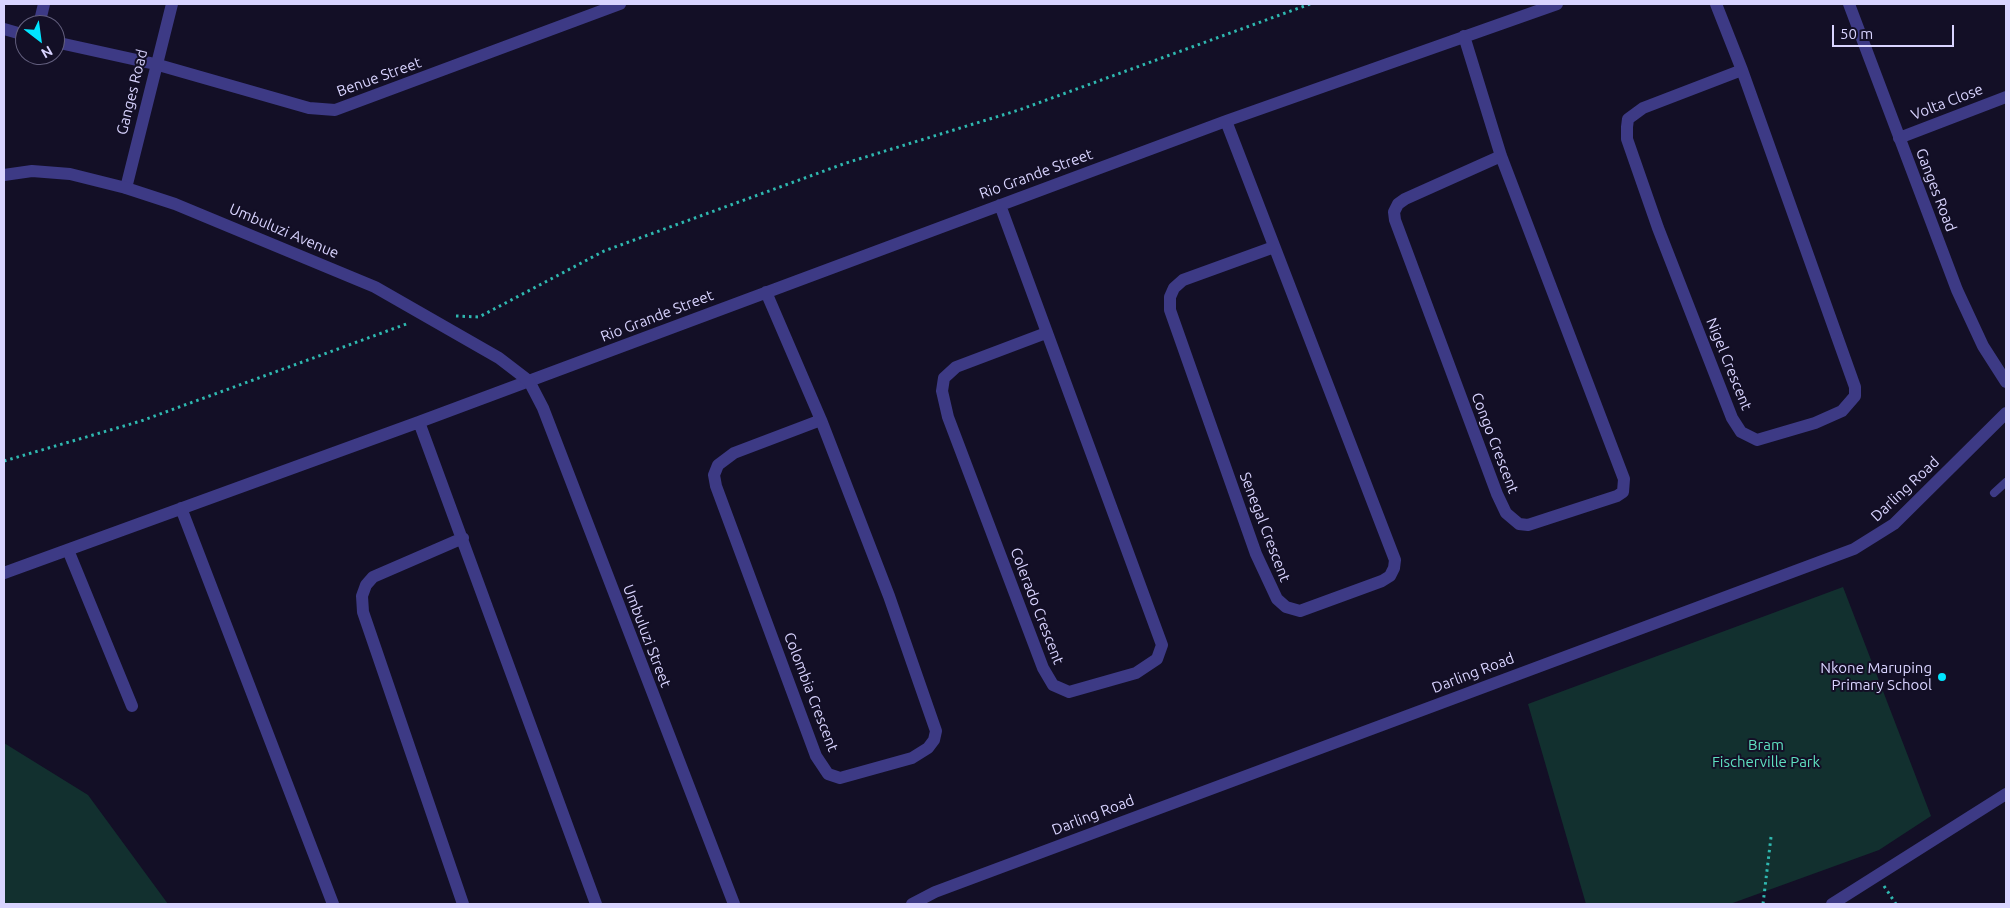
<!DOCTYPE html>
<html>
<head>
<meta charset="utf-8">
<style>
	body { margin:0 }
	#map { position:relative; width:2010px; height:908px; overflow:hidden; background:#130f26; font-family:Ubuntu,sans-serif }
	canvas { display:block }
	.frame { position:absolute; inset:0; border:5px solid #d9d4ff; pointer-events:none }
	.north { position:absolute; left:15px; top:15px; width:50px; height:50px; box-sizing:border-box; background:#130f26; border:1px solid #625e7d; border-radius:50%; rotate:150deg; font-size:14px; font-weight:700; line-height:20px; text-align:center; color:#d9d4ff }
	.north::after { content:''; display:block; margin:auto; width:18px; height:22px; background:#00e5ff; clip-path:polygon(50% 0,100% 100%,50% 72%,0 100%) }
	.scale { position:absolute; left:1832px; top:25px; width:122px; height:22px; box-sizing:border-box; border:2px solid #d9d4ff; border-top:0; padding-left:6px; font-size:15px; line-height:18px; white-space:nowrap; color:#d9d4ff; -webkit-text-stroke:4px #130f26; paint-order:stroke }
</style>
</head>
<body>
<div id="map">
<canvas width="2010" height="908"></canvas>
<div class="frame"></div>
<div class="north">N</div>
<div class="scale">50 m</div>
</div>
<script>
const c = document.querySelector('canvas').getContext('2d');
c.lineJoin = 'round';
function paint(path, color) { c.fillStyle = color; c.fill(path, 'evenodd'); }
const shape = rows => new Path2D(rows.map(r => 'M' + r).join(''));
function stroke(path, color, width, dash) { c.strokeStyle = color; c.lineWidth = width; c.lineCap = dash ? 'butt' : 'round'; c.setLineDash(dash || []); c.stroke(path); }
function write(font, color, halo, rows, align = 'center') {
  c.font = font + ' Ubuntu,sans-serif'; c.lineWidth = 4; c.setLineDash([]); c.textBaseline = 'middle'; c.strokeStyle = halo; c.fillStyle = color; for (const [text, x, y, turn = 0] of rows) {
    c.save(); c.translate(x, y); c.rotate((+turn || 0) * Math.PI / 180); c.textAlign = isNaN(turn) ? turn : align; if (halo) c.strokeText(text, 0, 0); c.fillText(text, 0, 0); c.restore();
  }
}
paint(shape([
	[1843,587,1931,816,1879,850,1730,904,1586,904,1528,704],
	[4,743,88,795,168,904,4,904]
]), '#12302f');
stroke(shape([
	[456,316,479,317,604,251,846,163,1019,110,1310,4],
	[4,461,141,421,409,323],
	[1884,886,1896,904],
	[1763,904,1771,837]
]), '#2fb8b0', 3, [2.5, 4]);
stroke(shape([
	[1994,493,2006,482]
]), '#3d3a85', 8);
stroke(shape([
	[1716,4,1742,70,1855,387,1855,396,1842,411,1815,423,1757,440,1741,432,1732,418,1658,228,1627,139,1627,127,1628,119,1643,108,1742,70],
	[1849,4,1957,290,1983,346,2006,382],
	[39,25,44,4],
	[4,29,25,35],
	[1464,36,1501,156,1624,479,1623,492,1617,496,1528,525,1519,524,1506,513,1497,494,1395,220,1394,212,1398,204,1405,199,1501,156],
	[55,42,155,64,309,108,335,110,620,4],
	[1226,121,1395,560,1394,568,1390,576,1382,581,1300,611,1286,607,1277,599,1256,554,1170,310,1170,297,1174,288,1183,280,1274,247],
	[1899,138,2006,97],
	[126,188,172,4],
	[1000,205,1162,645,1157,659,1136,673,1069,692,1053,685,1043,668,948,417,942,391,944,378,956,367,1046,333],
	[766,292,821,420,889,596,936,731,934,740,928,748,912,758,840,778,828,774,816,756,716,486,714,475,718,465,734,453,821,420],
	[419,422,596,904],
	[181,508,333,904],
	[68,550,132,706],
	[4,573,419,422,1226,121,1557,4],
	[463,904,363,612,362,596,366,585,373,577,463,538],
	[1832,904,2006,794]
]), '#3d3a85', 12);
stroke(shape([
	[4,175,32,171,70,174,126,188,175,204,375,287,499,358,529,381,543,408,734,904],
	[912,904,935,892,1854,549,1894,524,2006,413]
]), '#3d3a85', 12);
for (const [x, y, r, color] of [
	[1942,677,5,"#00e5ff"]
]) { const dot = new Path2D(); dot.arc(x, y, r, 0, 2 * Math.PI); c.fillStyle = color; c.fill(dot); stroke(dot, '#130f26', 2); }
write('15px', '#d9d4ff', '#130f26', [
	["Benue Street",379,77,-20],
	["Ganges Road",132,92,-76],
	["Volta Close",1947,102,-21],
	["Rio Grande Street",1036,174,-20],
	["Ganges Road",1936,190,69],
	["Umbuluzi Avenue",284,231,23],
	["Rio Grande Street",657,316,-21],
	["Nigel Crescent",1729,364,68],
	["Congo Crescent",1495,443,69],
	["Darling Road",1905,489,-43],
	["Senegal Crescent",1265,527,69],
	["Colerado Crescent",1037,606,69],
	["Umbuluzi Street",647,636,69],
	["Darling Road",1473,673,-21],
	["Colombia Crescent",811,692,69],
	["Darling Road",1093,815,-21]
]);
write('15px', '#d9d4ff', '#130f26', [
	["Nkone Maruping",1932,668],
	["Primary School",1932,685]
], 'right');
write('15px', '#5fe0c0', '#130f26', [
	["Bram",1766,745],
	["Fischerville Park",1766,762]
]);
</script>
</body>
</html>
